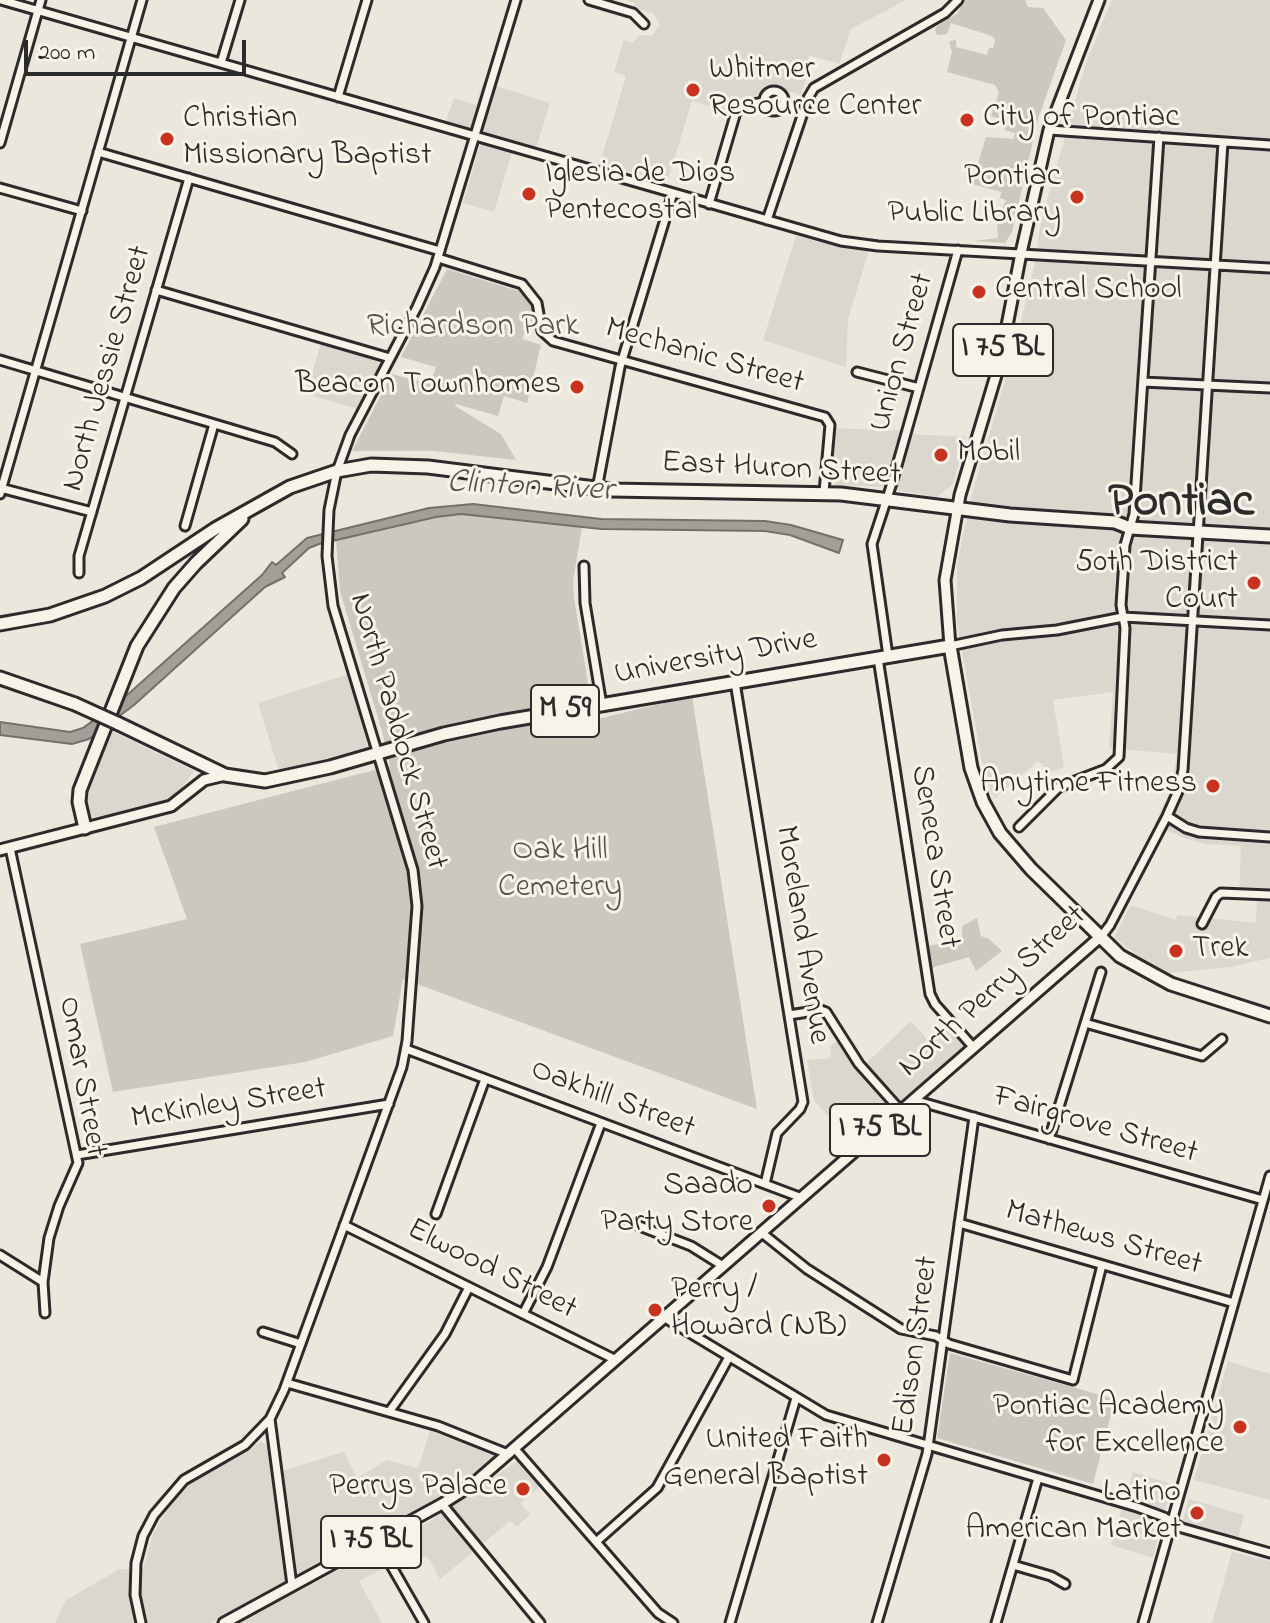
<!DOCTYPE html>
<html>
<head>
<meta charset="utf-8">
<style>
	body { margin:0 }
	#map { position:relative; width:1270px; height:1623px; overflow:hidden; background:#ebe7dd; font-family:"Indie Flower",sans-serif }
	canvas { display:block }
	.scale { position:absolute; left:24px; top:40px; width:222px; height:36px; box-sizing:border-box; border:4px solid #2b2b2b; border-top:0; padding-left:10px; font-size:24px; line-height:28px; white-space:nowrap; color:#2b2b2b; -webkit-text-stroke:6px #f7f3e8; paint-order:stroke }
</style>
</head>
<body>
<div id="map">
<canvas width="1270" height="1623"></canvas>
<div class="scale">200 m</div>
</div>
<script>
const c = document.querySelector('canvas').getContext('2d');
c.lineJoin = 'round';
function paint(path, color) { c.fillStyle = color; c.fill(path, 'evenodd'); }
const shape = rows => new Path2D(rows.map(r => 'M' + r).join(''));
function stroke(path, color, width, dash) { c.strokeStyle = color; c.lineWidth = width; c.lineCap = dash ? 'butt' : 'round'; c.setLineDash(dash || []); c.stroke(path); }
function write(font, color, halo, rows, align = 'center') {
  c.font = font + ' "Indie Flower",sans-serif'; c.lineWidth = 6; c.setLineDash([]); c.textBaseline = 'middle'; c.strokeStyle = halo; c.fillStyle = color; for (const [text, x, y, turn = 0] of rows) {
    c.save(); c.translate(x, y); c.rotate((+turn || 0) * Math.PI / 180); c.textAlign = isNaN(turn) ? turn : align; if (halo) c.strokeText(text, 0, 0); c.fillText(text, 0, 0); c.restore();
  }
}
paint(shape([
	[625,0,906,0,851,29,839,64,809,55,807,75,801,95,772,86,727,111,692,101,667,183,600,163,626,76,614,72,624,40,632,43,640,35,652,36,660,25,653,13,634,8,635,3],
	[1112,0,1270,0,1270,958,1230,967,1169,973,1134,953,1114,937,1131,905,1175,920,1178,915,1256,923,1257,898,1239,896,1241,846,1205,844,1184,838,1154,825,1170,792,1177,754,1109,748,1113,692,1053,700,1064,767,1050,772,1038,761,994,799,984,773,957,623,957,565,971,498,1015,346,1035,263,1041,221,1086,63],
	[483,82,550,103,533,158,512,152,494,212,463,203,484,132,446,121,454,98,476,105],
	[796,236,852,250,869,250,848,319,846,367,763,340],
	[321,343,377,360,381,363,358,409,306,394],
	[835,428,903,431,886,487,837,485,831,481],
	[911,434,966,437,953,484,937,497,895,490],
	[349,674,368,747,279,771,258,703],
	[111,731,194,771,173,800,90,818,86,795],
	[911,1021,927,1039,946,1023,964,1046,853,1142,814,1101,807,1060,831,1058,830,1046,837,1041,860,1069],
	[1228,1361,1270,1374,1270,1500,1194,1480],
	[430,1431,497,1454,495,1459,430,1502,211,1623,55,1623,66,1600,120,1569,143,1569,153,1534,168,1509,190,1484,246,1453,261,1441,269,1447,272,1474,344,1452,357,1478,387,1460,418,1468],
	[519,1460,541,1486,520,1503,530,1514,517,1527,510,1521,440,1579,427,1556,399,1571,394,1563,359,1581,382,1623,240,1623,432,1520],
	[1133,1472,1172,1484,1153,1558,1111,1545],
	[1189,1499,1244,1515,1238,1539,1182,1523],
	[1232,1552,1270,1561,1270,1623,1212,1623]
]), '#dbd7ce');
paint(shape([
	[963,0,1025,0,1028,7,1043,8,1066,40,1038,119,1012,232,1005,243,973,241,998,238,997,221,1006,200,1000,198,1001,192,972,184,986,137,1013,139,1015,133,1005,130,1002,120,991,116,999,92,995,85,947,72,952,52,949,42,956,39,956,47,987,55,989,48,993,48,995,40,992,36,951,23,947,34,937,35,935,30,937,26,958,13],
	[447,269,525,293,533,307,535,325,529,324,522,339,541,345,527,403,504,396,498,416,456,404,455,406,501,434,516,460,433,451,352,451,392,374,430,384,436,367,401,357],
	[461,514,582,527,573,581,574,598,594,720,692,696,757,1109,403,979,393,1036,305,1062,113,1092,80,944,187,919,154,827,390,766,382,731,340,591,336,540,436,517],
	[977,918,981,936,989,939,1002,951,976,971,969,957,931,968,927,946,962,940,962,926],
	[950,1353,1115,1399,1093,1484,937,1438]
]), '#cbc8bf');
const water = shape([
	[473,504,601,519,765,521,791,525,843,540,839,553,790,535,765,531,601,529,461,514,436,517,319,544,309,548,282,573,285,577,265,587,134,705,89,739,72,744,0,735,0,722,70,732,83,728,126,696,262,575,272,562,276,565,307,538,429,508,473,504]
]);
paint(water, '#a29f98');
stroke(water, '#72716c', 2);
const minor = shape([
	[1,0,841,241,878,246,1270,268],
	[589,0,633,13,644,24],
	[221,63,240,0],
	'764 101a10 10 0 1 1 20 0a10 10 0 1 1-20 0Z',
	[338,97,367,0],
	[1049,130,1270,145],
	[0,143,41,0],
	[98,152,440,251],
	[0,188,82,211],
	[709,204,736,112,743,106,764,102],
	[767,220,808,98,814,88,945,13,958,0],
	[438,258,522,284,537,303,542,331,553,341,825,417,830,425,824,492],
	[156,290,390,358],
	[0,360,275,442,292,454],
	[857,372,919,388],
	[1143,382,1270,388],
	[0,488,92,512],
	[597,489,620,367,673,193],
	[0,494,142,0],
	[185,526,214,424],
	[584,566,585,603,602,705],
	[79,573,79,556,189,178],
	[950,646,1002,635,1057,630,1123,617,1270,625],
	[888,656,872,544,892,483,958,250],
	[878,658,930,994,935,1004,974,1048],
	[735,682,803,1102,800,1109,777,1133,765,1184],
	[1167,816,1186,828,1199,832,1270,837],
	[1019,827,1059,787,1106,769,1119,757,1125,628,1121,605,1125,545,1134,514,1159,137],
	[10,848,78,1163,59,1206,49,1238,43,1282,45,1313],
	[1202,924,1216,897,1221,893,1270,895],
	[1100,938,1110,925,1167,816,1179,789,1183,770,1223,142],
	[789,1015,821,1010,826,1012,859,1064,901,1111],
	[1085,1023,1202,1056,1222,1039],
	[406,1049,802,1198],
	[914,1100,1263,1200],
	[1049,1139,1101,972],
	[77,1155,389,1104],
	[436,1214,485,1079],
	[629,1222,691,1246,723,1266],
	[959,1223,1234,1303],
	[344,1225,616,1360],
	[762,1233,807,1269,901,1329,936,1336,949,1344,1073,1380,1102,1265],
	[0,1255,43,1282],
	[523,1314,547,1267,601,1123],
	[665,1318,826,1415,1137,1507,1164,1517,1182,1528,1270,1553],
	[263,1332,301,1344],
	[287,1383,438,1426,508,1454],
	[389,1412,445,1334,469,1287],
	[515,1449,658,1613,673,1623],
	[442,1504,540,1623],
	[376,1539,424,1623],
	[596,1542,657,1488,729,1357],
	[1013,1565,1051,1576,1065,1584],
	[292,1585,270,1419,284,1390,402,1067,407,1041,417,906,413,870,333,606,327,556,329,510,337,471,350,435,417,307,435,267,516,0],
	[141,1623,135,1595,136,1563,143,1536,154,1515,184,1480,245,1445,270,1419],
	[730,1623,796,1398],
	[877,1623,927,1454,974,1117],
	[996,1623,1038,1478],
	[1143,1623,1270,1176]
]);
const major = shape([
	[950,646,945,580,960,495,1000,362,1021,253,1049,130,1099,0],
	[0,850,171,806,204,780,225,775],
	[224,1623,442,1504,472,1485,1099,938]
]);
const highway = shape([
	[0,624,50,615,105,596,141,578,215,529,290,487,337,471,371,465,428,467,611,490,841,494,1010,515,1115,522,1130,528,1270,536],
	[0,678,75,704],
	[117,723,225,775,265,781,330,767,444,734,500,722,950,646,971,768,983,802,1000,833,1031,869,1120,956,1171,984,1270,1016],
	[85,828,79,802,80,790,137,646,174,588,196,563,242,519]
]);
stroke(minor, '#2b2b2b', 13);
stroke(major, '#2b2b2b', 15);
stroke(highway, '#2b2b2b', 17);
stroke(minor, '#f7f3e8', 7);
stroke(major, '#f7f3e8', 9);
stroke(highway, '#f7f3e8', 11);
const highwayBridge = shape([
	[75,704,117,723]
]);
stroke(highwayBridge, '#2b2b2b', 17, []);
stroke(highwayBridge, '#f7f3e8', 11);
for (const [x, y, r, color] of [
	[693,90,8,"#c8321e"],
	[967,120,8,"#c8321e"],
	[167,139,8,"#c8321e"],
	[529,194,8,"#c8321e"],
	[1077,197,8,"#c8321e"],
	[979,292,8,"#c8321e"],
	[577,387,8,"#c8321e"],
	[941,455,8,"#c8321e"],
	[1254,583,8,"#c8321e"],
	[1213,786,8,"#c8321e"],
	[1176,951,8,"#c8321e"],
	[769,1206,8,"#c8321e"],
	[655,1310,8,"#c8321e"],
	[1240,1427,8,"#c8321e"],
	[884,1460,8,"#c8321e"],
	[523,1489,8,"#c8321e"],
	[1197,1513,8,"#c8321e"]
]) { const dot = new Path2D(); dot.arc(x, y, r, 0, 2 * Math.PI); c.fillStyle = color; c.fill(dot); stroke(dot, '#f7f3e8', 3); }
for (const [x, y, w] of [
	[1003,350,100],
	[565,711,68],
	[880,1130,100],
	[371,1542,100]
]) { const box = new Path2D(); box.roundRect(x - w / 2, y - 26, w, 52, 6); c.fillStyle = '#f7f3e8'; c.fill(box); stroke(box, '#2b2b2b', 2); }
write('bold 30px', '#2b2b2b', null, [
	["I 75 BL",1003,350],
	["M 59",565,711],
	["I 75 BL",880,1130],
	["I 75 BL",371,1542]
]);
write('32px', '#2b2b2b', '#f7f3e8', [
	["Whitmer",709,72,"left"],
	["Resource Center",709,109,"left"],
	["City of Pontiac",983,120,"left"],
	["Christian",183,121,"left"],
	["Missionary Baptist",183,158,"left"],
	["Iglesia de Dios",545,176,"left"],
	["Pentecostal",545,213,"left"],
	["Pontiac",1061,179],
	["Public Library",1061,216],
	["Central School",995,292,"left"],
	["Beacon Townhomes",561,387],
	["Mobil",957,455,"left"],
	["50th District",1238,565],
	["Court",1238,602],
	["Anytime Fitness",1197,786],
	["Trek",1192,951,"left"],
	["Saado",753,1188],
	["Party Store",753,1225],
	["Perry /",671,1292,"left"],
	["Howard (NB)",671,1329,"left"],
	["Pontiac Academy",1224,1409],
	["for Excellence",1224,1446],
	["United Faith",868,1442],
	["General Baptist",868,1479],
	["Perrys Palace",507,1489],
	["Latino",1181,1495],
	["American Market",1181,1532]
], 'right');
write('32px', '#535250', '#f7f3e8', [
	["Richardson Park",473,329],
	["Oak Hill",560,853],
	["Cemetery",560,890]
]);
write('32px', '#2b2b2b', '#f7f3e8', [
	["Union Street",904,353,-74],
	["Mechanic Street",704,358,16],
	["North Jessie Street",109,369,-74],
	["East Huron Street",781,471,3],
	["University Drive",716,659,-10],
	["North Paddock Street",396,732,74],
	["Seneca Street",933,857,81],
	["Moreland Avenue",800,935,81],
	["North Perry Street",994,993,-42],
	["Omar Street",80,1077,80],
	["Oakhill Street",612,1101,21],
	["McKinley Street",229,1106,-9],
	["Fairgrove Street",1095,1127,16],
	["Mathews Street",1103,1240,16],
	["Elwood Street",491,1271,27],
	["Edison Street",918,1346,-82]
]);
write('italic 34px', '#555451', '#f7f3e8', [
	["Clinton River",530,489,3]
]);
write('bold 48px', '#2b2b2b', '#f7f3e8', [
	["Pontiac",1181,506]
]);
</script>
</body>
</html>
